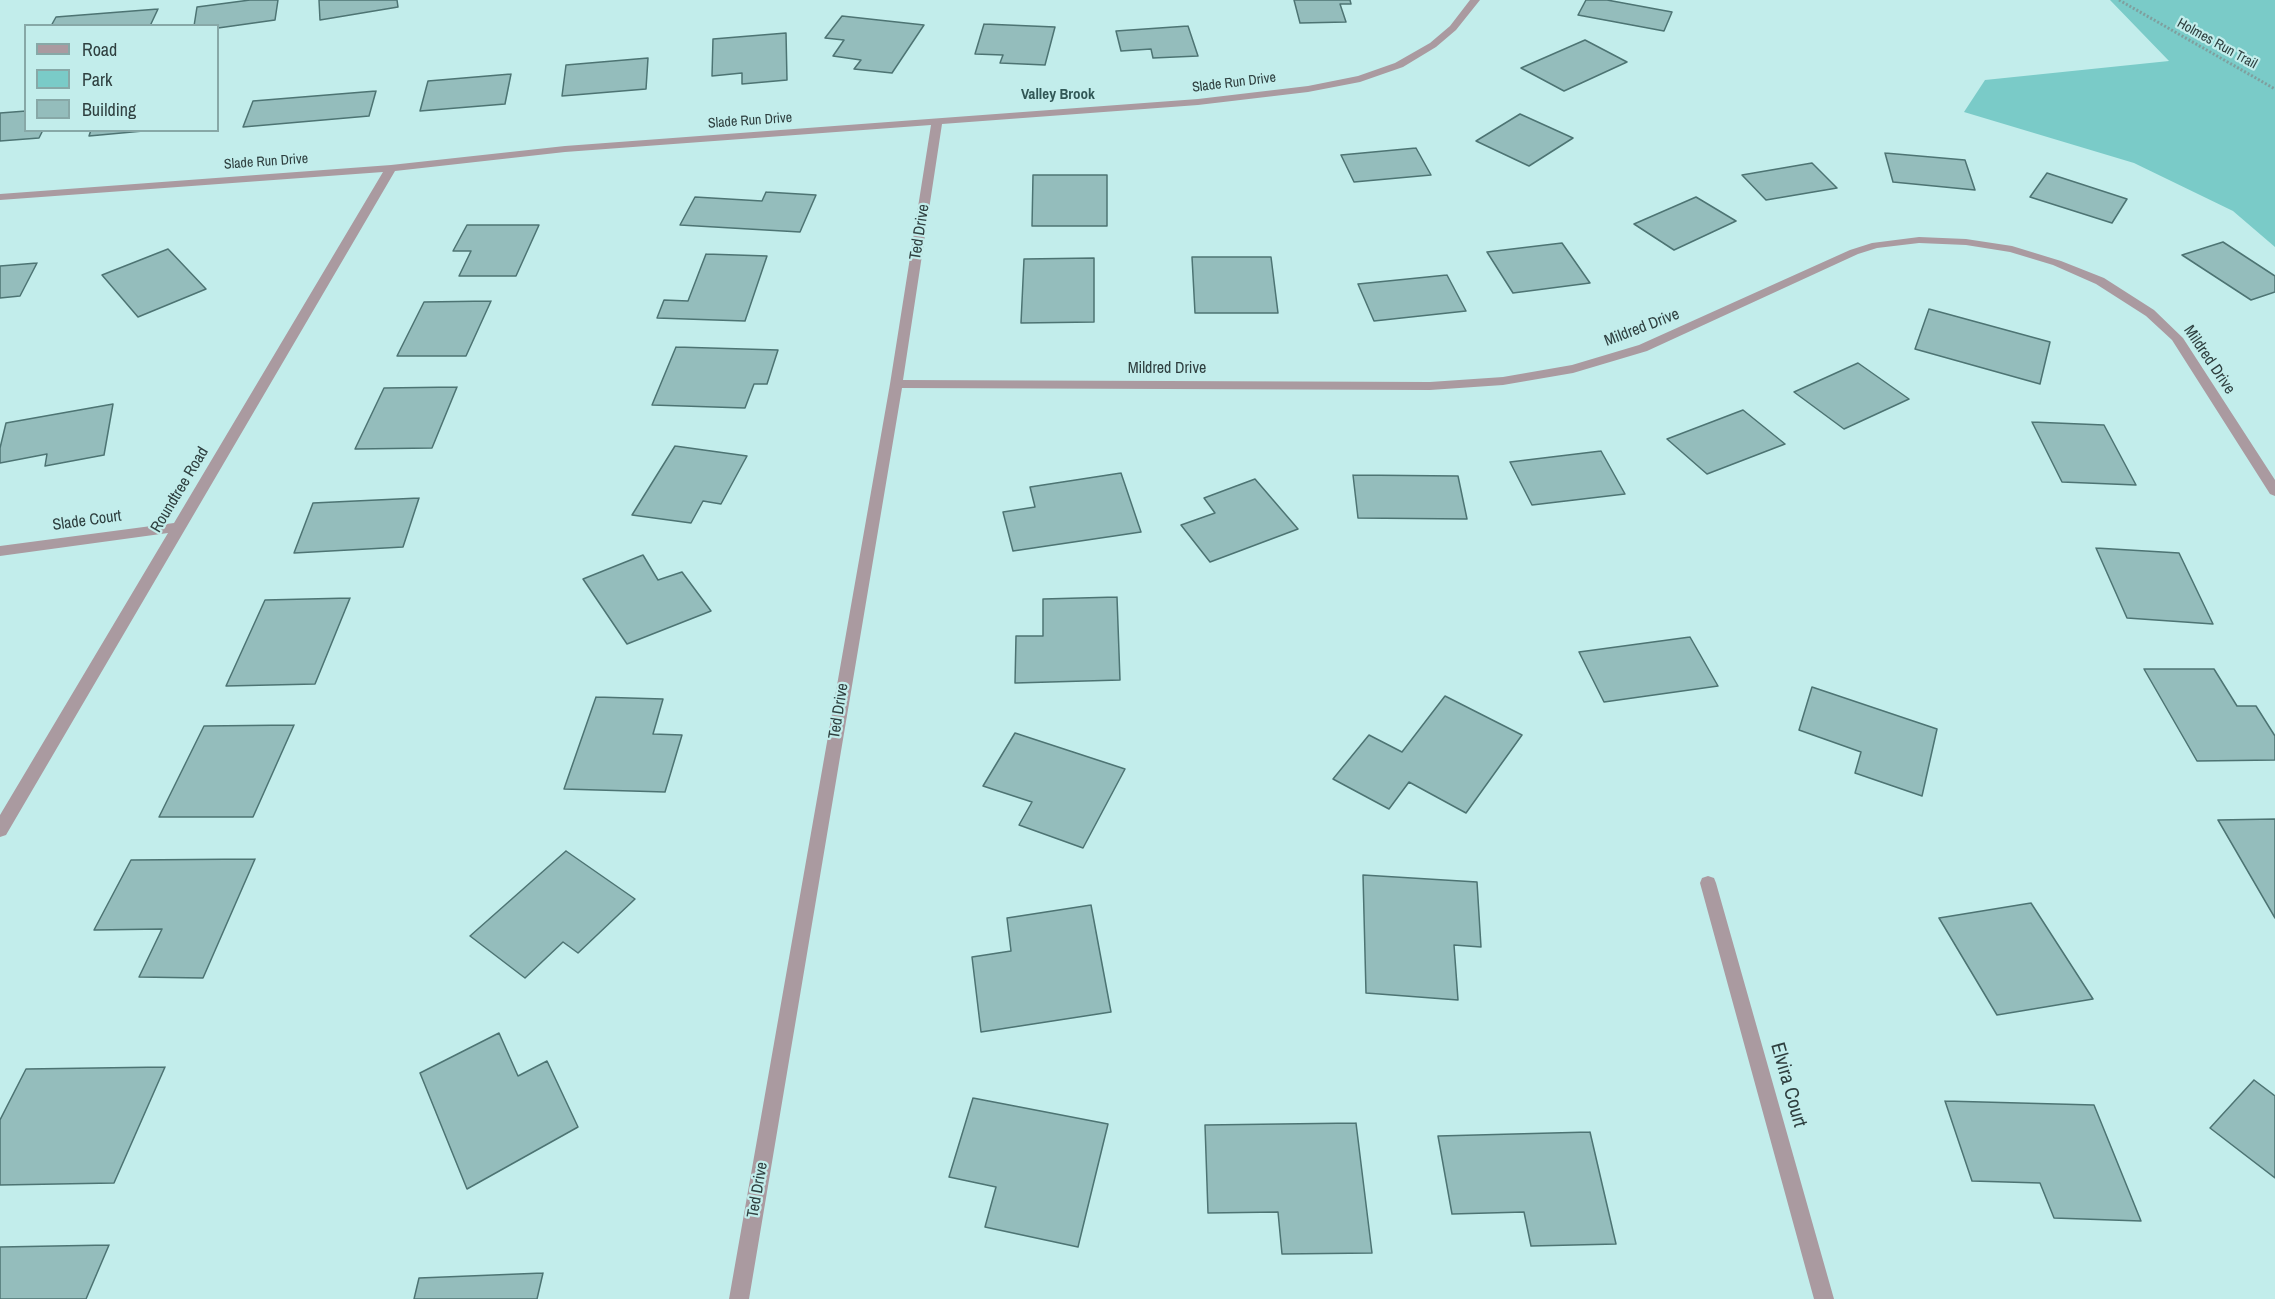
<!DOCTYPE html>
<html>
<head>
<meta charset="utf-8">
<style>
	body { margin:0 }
	#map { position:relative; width:2275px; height:1299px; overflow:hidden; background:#c2edeb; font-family:"Archivo Narrow",sans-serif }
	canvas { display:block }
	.legend { position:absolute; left:24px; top:24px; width:195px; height:108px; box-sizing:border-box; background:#c2edeb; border:2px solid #87a8a7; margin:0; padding:8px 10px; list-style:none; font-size:18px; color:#2f4040 }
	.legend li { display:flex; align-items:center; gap:12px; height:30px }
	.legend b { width:30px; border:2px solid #87a8a7 }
</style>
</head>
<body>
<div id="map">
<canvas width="2275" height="1299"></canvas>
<ul class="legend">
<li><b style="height:8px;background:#aa9aa0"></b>Road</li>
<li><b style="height:16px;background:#7acbc8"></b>Park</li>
<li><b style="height:16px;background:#94bdbc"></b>Building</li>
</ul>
</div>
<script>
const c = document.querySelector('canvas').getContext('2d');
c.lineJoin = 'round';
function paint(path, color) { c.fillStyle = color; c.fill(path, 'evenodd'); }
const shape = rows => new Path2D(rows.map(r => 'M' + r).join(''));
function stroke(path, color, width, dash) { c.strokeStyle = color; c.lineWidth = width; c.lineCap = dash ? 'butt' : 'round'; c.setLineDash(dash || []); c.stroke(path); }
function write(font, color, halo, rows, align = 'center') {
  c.font = font + ' "Archivo Narrow",sans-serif'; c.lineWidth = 4.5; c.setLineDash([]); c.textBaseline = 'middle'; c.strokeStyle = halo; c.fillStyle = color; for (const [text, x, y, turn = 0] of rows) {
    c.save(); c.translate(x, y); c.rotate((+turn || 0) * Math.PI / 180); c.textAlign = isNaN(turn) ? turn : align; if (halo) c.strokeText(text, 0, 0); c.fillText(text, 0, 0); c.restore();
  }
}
paint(shape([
	[2110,0,2275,0,2275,247,2233,211,2134,163,1964,112,1985,80,2169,61]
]), '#7acbc8');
const building = shape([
	[250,0,278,0,275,20,218,28,218,26,194,26,197,7,250,0],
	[319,0,397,0,398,7,320,20,319,0],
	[1294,0,1350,0,1351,4,1340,4,1346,22,1300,23,1294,0],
	[1586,0,1607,0,1672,12,1664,31,1578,15,1586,0],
	[158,9,150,26,51,26,56,17,158,9],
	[842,16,924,25,892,73,854,69,861,60,833,56,844,40,825,38,842,16],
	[984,24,1055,27,1045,65,1000,63,1003,55,975,54,984,24],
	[1188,26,1198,56,1153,58,1151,49,1121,51,1116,31,1188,26],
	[786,33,787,80,742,84,742,73,712,76,713,39,786,33],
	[1585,40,1627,62,1564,91,1521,68,1585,40],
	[648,58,646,89,562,96,566,65,648,58],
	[511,74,505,104,420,111,428,81,511,74],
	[376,91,369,116,243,127,253,101,376,91],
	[26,111,26,130,43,130,39,138,0,141,0,113,26,111],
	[1520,114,1573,138,1529,166,1476,141,1520,114],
	[91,130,154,130,89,136,91,130],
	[1416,148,1431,175,1354,182,1341,155,1416,148],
	[1885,153,1965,160,1975,190,1893,182,1885,153],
	[1812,163,1837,188,1766,200,1742,175,1812,163],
	[2047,173,2127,199,2112,223,2030,197,2047,173],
	[1033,175,1107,175,1107,226,1032,226,1033,175],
	[766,192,816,195,800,232,680,225,695,197,762,201,766,192],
	[1696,197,1736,221,1674,250,1634,224,1696,197],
	[467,225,539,225,516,276,459,276,471,251,453,251,467,225],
	[2223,242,2275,276,2275,292,2251,300,2182,255,2223,242],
	[1562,243,1590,283,1513,293,1487,252,1562,243],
	[168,249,206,289,138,317,102,275,168,249],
	[706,254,767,256,745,321,657,318,664,300,688,301,706,254],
	[1192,257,1271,257,1278,313,1195,313,1192,257],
	[1094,258,1094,322,1021,323,1024,259,1094,258],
	[37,263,20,296,0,298,0,266,37,263],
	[1447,275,1466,311,1374,321,1358,284,1447,275],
	[491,301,466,356,397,356,424,302,491,301],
	[1929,309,2050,342,2040,384,1915,349,1929,309],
	[676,347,778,350,767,384,754,384,745,408,652,405,676,347],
	[1858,363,1909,399,1844,429,1794,392,1858,363],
	[457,387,432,448,355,449,384,388,457,387],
	[113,404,104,455,45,466,47,454,0,463,0,448,6,423,113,404],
	[1743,410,1785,444,1707,474,1667,439,1743,410],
	[2032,422,2104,425,2136,485,2062,482,2032,422],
	[675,446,747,456,721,504,703,501,691,523,632,515,675,446],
	[1601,451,1625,494,1532,505,1510,462,1601,451],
	[1121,473,1141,532,1013,551,1003,512,1035,507,1030,487,1121,473],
	[1353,475,1458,476,1467,519,1358,518,1353,475],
	[1255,479,1298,529,1210,562,1181,525,1215,513,1204,498,1255,479],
	[419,498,403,547,294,553,313,503,419,498],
	[2096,548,2179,553,2213,624,2127,618,2096,548],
	[643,555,658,580,682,572,711,611,627,644,583,579,643,555],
	[1117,597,1120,680,1015,683,1016,636,1043,636,1043,599,1117,597],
	[350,598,315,684,226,686,265,600,350,598],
	[1690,637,1718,686,1604,702,1579,652,1690,637],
	[2144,669,2214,669,2237,706,2256,706,2275,736,2275,760,2197,761,2144,669],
	[1812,687,1937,729,1922,796,1855,773,1861,752,1799,730,1812,687],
	[1445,696,1522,735,1466,813,1409,782,1389,809,1333,779,1369,735,1402,752,1445,696],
	[596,697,663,699,653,734,682,735,665,792,564,789,596,697],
	[294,725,253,817,159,817,204,726,294,725],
	[1015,733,1125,769,1083,848,1019,825,1032,802,983,786,1015,733],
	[2275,819,2275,918,2218,820,2275,819],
	[566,851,635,899,578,953,563,942,525,978,470,936,566,851],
	[255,859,203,978,139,977,162,929,94,930,131,860,255,859],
	[1363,875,1477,882,1481,947,1454,945,1458,1000,1366,993,1363,875],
	[2031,903,2093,999,1997,1015,1939,918,2031,903],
	[1091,905,1111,1012,981,1032,972,957,1011,951,1007,918,1091,905],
	[499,1033,518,1076,547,1061,578,1127,467,1189,420,1073,499,1033],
	[165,1067,114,1183,0,1185,0,1120,26,1069,165,1067],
	[2254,1080,2275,1096,2275,1178,2210,1128,2254,1080],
	[973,1098,1108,1124,1078,1247,985,1227,996,1187,949,1177,973,1098],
	[1945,1101,2094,1105,2141,1221,2054,1218,2040,1183,1972,1181,1945,1101],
	[1356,1123,1372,1253,1282,1254,1278,1212,1208,1213,1205,1125,1356,1123],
	[1590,1132,1616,1244,1531,1246,1524,1212,1452,1214,1438,1136,1590,1132],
	[109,1245,86,1299,0,1299,0,1247,109,1245],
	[543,1273,537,1299,414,1299,419,1278,543,1273]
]);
paint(building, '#94bdbc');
stroke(building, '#4d7473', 1.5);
stroke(shape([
	[2119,0,2275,89]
]), '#7f9f9e', 3, [2, 2]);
paint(shape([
	[1470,0,1480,0,1456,30,1436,47,1403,67,1360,82,1308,92,1198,105,942,124,903,380,1430,382,1503,377,1572,365,1639,345,1850,250,1872,243,1919,237,1966,239,2012,246,2061,261,2104,278,2154,310,2183,338,2275,480,2275,496,2270,494,2172,340,2146,316,2096,284,2053,265,2010,252,1966,245,1919,243,1877,248,1858,254,1647,351,1573,373,1503,385,1430,390,902,388,749,1299,729,1299,890,384,931,125,565,152,395,171,6,835,0,837,0,815,168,533,0,556,0,546,174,523,383,172,0,200,0,194,391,165,565,146,1198,99,1308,86,1358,76,1395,63,1430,43,1450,26,1470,0],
	[1708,876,1714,878,1716,883,1834,1299,1814,1299,1700,883,1702,878,1708,876]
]), '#aa9aa0');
write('14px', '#2f4040', '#c2edeb', [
	["Holmes Run Trail",2217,44,29],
	["Slade Run Drive",1234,83,-7],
	["Slade Run Drive",750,121,-4],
	["Slade Run Drive",266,162,-4]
]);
write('bold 15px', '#315756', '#c2edeb', [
	["Valley Brook",1058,95]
]);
write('16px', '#2f4040', '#c2edeb', [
	["Ted Drive",920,232,-81],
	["Mildred Drive",1642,328,-21],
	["Mildred Drive",2209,360,56],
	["Mildred Drive",1167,369],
	["Roundtree Road",180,490,-59],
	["Slade Court",87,521,-8],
	["Ted Drive",839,711,-81],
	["Ted Drive",758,1190,-80]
]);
write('20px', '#2f4040', '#c2edeb', [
	["Elvira Court",1788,1085,74]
]);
</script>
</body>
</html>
